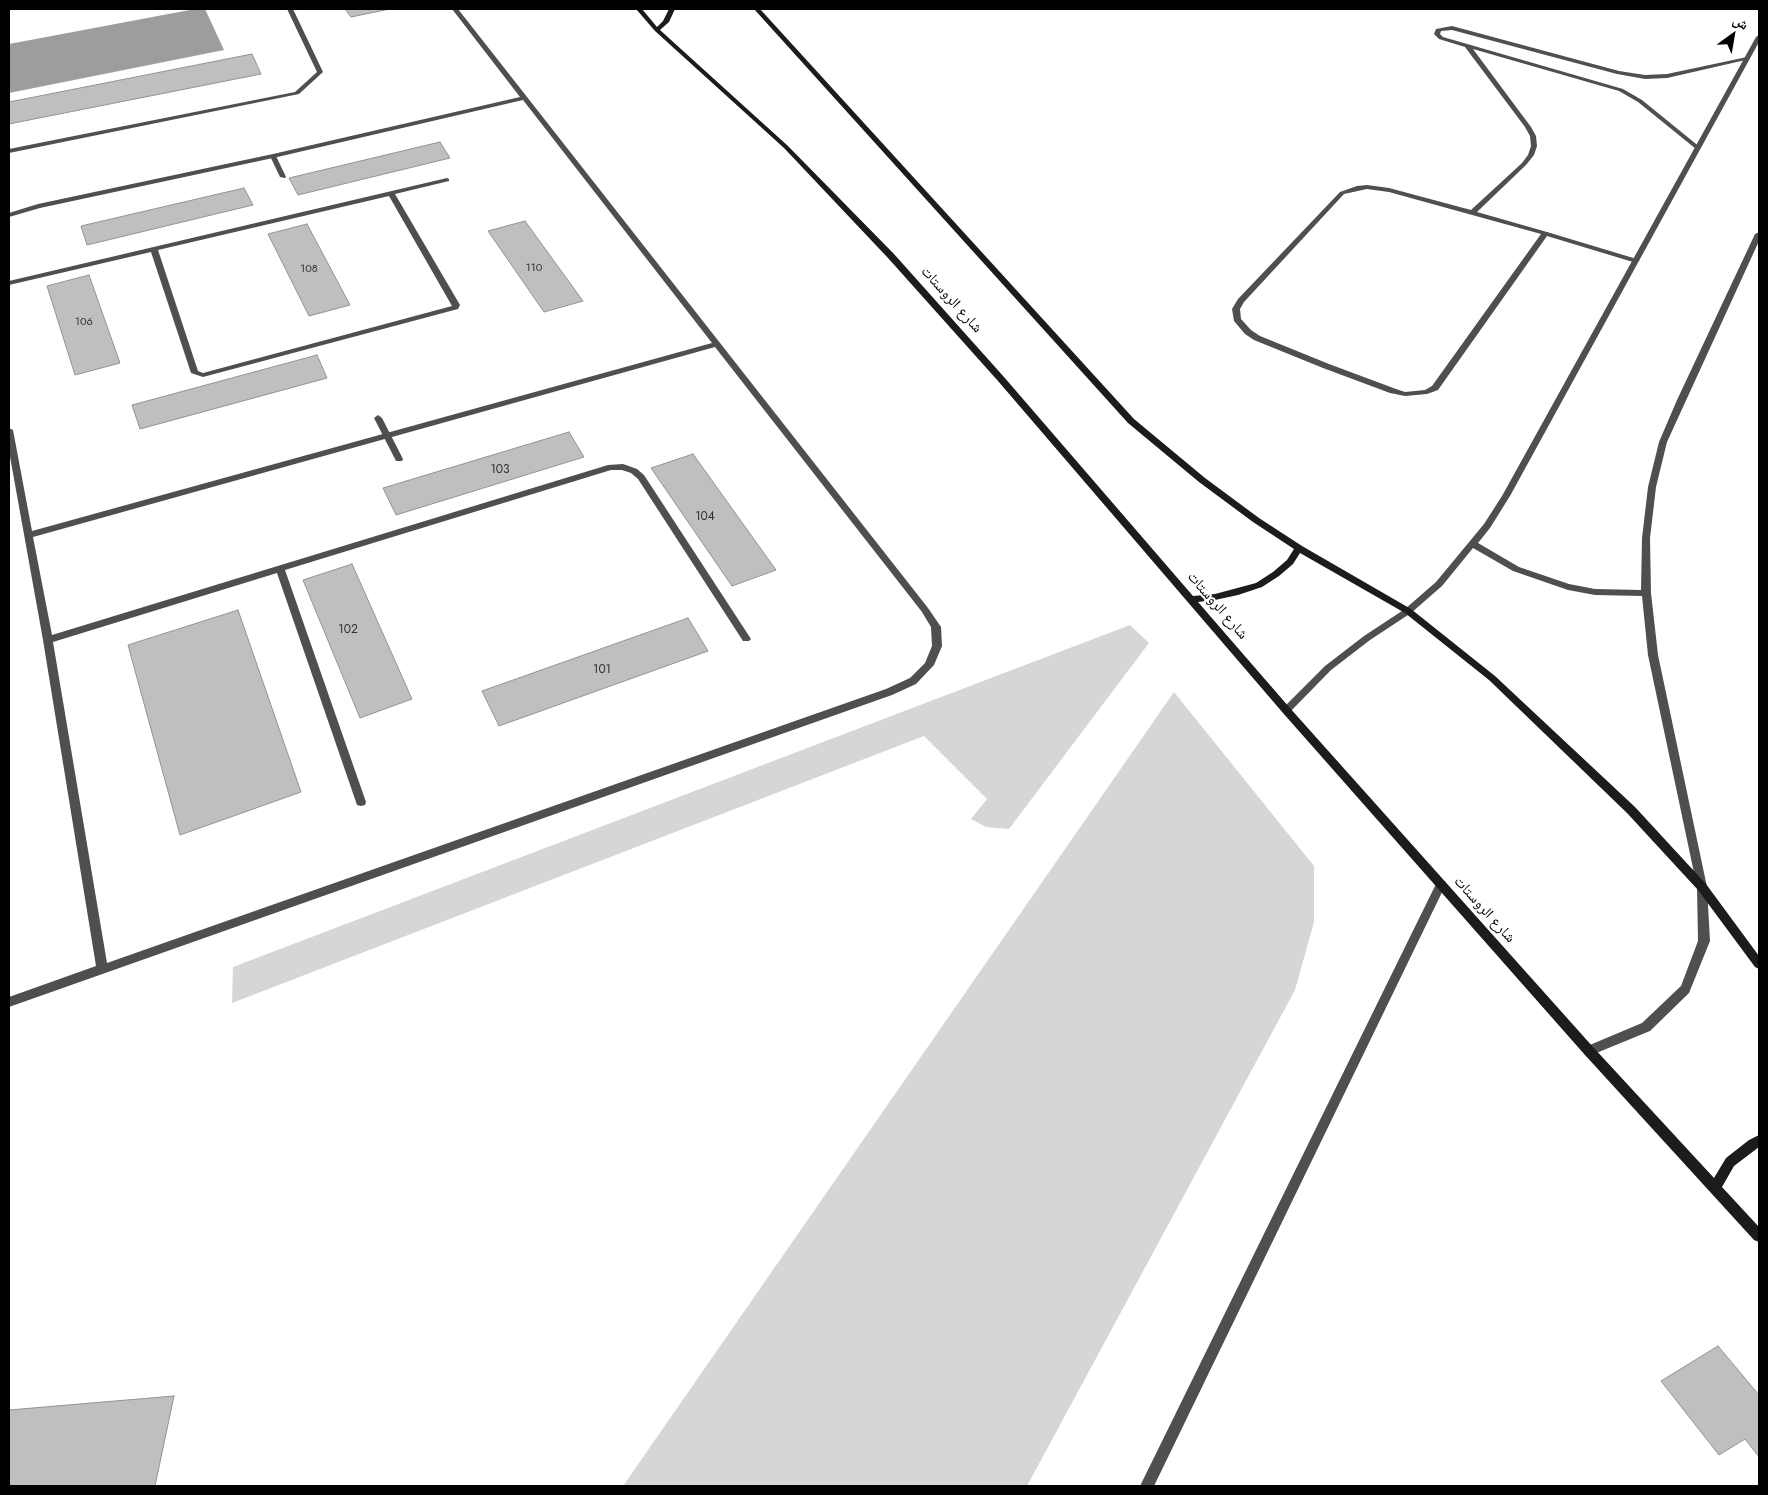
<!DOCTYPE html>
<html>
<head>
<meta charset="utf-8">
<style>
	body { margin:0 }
	#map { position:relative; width:1768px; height:1495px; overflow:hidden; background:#fff; font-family:Jost,"Noto Naskh Arabic",sans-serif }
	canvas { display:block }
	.frame { position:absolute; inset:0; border:10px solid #000; pointer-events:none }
	.north { position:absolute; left:1708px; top:10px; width:50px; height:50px; -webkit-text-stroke:4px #fff; paint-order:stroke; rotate:32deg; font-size:14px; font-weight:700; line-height:20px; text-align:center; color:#000 }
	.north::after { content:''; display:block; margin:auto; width:18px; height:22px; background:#000; clip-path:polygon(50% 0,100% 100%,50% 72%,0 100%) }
</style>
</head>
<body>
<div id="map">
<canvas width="1768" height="1495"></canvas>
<div class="frame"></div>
<div class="north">ش</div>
</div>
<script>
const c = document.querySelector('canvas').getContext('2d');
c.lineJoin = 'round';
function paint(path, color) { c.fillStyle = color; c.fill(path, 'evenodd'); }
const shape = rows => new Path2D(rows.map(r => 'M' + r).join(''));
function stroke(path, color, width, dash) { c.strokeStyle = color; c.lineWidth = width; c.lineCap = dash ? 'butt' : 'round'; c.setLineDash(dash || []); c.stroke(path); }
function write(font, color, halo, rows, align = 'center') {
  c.font = font + ' Jost,"Noto Naskh Arabic",sans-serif'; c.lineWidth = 4; c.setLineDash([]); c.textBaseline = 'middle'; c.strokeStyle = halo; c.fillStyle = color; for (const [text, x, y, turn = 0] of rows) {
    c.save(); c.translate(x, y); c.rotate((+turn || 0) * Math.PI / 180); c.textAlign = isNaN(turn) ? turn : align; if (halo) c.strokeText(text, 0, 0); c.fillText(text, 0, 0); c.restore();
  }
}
paint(shape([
	[1130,625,1149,643,1009,829,986,827,971,819,987,799,924,736,232,1003,233,967],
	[1174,692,1314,866,1314,922,1295,990,1027,1486,623,1486]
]), '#d6d6d6');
paint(shape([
	[195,9,205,9,224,50,9,93,9,44]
]), '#9d9d9d');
const building = shape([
	[345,9,390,9,351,17,345,9],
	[252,54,261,74,9,124,9,102,252,54],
	[440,142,450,158,298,195,289,178,440,142],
	[244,188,253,205,87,245,81,226,244,188],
	[525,221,583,301,544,312,488,231,525,221],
	[307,224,350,305,309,316,268,234,307,224],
	[89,275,120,363,75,375,47,286,89,275],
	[317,355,327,378,140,429,132,405,317,355],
	[569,432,584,457,396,515,383,488,569,432],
	[693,454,776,570,732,586,651,468,693,454],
	[352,564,412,699,360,718,303,580,352,564],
	[238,610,301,792,180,835,128,645,238,610],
	[688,618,708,651,499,726,482,691,688,618],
	[1718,1346,1759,1395,1759,1457,1745,1439,1719,1455,1661,1381,1718,1346],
	[174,1396,155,1486,9,1486,9,1410,174,1396]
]);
paint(building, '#bfbfbf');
stroke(building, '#939393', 1);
paint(shape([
	[287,9,293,9,323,72,299,94,9,153,9,149,295,92,317,72,287,9],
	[1452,26,1619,71,1645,75,1667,74,1747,57,1750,59,1667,78,1645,79,1617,74,1452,30,1441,31,1440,34,1443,37,1623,89,1642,100,1701,148,1696,149,1638,102,1619,91,1473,49,1531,127,1536,136,1537,146,1534,155,1526,165,1477,212,1547,232,1640,260,1633,262,1547,236,1438,390,1427,394,1405,396,1390,393,1323,368,1254,340,1245,334,1234,321,1232,309,1238,299,1340,192,1357,186,1367,185,1389,188,1471,210,1522,163,1528,155,1531,146,1530,136,1525,127,1465,47,1439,39,1434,34,1436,29,1452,26],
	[1367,189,1389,192,1541,234,1432,386,1425,390,1405,392,1396,389,1329,364,1260,336,1251,330,1241,319,1240,309,1244,302,1344,194,1367,189],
	[271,155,276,156,286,177,285,178,280,177,270,156,271,155],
	[378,415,382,418,403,459,402,461,396,461,395,459,374,418,378,415]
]), '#4f4f4f');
paint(shape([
	[452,9,458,9,928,608,941,627,942,646,934,665,916,684,892,695,9,1007,9,997,96,966,43,640,9,451,9,428,13,430,32,531,712,343,523,100,273,158,40,208,9,217,9,213,38,204,273,154,520,97,452,9],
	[715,347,922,612,931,627,932,646,925,663,910,678,886,689,107,963,53,642,277,573,356,802,357,805,361,806,365,805,366,802,285,570,611,470,622,470,631,473,638,479,743,641,749,641,751,639,644,475,637,469,623,464,608,465,52,635,33,537,715,347],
	[447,178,449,179,449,181,395,194,460,305,458,309,203,377,191,373,151,252,9,285,9,281,447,178],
	[389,196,452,306,203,373,198,371,158,250,389,196]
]), '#4f4f4f');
paint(shape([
	[1759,35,1759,42,1510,496,1490,528,1478,543,1519,567,1569,584,1595,589,1641,590,1642,538,1648,487,1659,442,1677,400,1755,234,1759,232,1759,241,1667,442,1656,487,1650,538,1651,593,1658,655,1707,887,1710,941,1689,993,1650,1031,1589,1056,1585,1055,1583,1051,1585,1047,1642,1023,1681,986,1698,941,1697,887,1648,655,1642,596,1595,595,1568,590,1513,571,1473,548,1442,586,1411,613,1370,640,1331,670,1289,713,1286,714,1281,710,1325,666,1364,636,1405,609,1436,582,1484,524,1502,496,1756,37,1759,35],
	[1441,880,1445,881,1446,884,1154,1486,1140,1486,1436,884,1437,881,1441,880]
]), '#4f4f4f');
paint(shape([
	[636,9,642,9,657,27,663,21,669,9,675,9,669,22,660,30,788,146,894,254,1004,377,1193,596,1215,594,1256,583,1273,572,1287,560,1294,549,1253,522,1199,482,1128,423,754,9,760,9,1134,419,1205,478,1259,518,1302,546,1411,609,1495,676,1635,807,1706,884,1759,956,1759,969,1755,967,1698,890,1627,813,1489,680,1405,613,1300,553,1293,564,1279,576,1262,587,1238,595,1215,600,1198,602,1289,707,1593,1047,1714,1178,1726,1158,1749,1140,1759,1135,1759,1147,1734,1166,1722,1187,1759,1227,1759,1242,1754,1240,1585,1055,1283,713,998,381,888,258,784,148,655,31,636,9]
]), '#1c1c1c');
write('11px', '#303030', null, [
	["110",534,268],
	["108",309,269],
	["106",84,322]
]);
write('12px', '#303030', null, [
	["103",500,470],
	["104",705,517],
	["102",348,630],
	["101",602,670]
]);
write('15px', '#000', '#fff', [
	["شارع الروستات",951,300,48],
	["شارع الروستات",1217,606,49],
	["شارع الروستات",1484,910,48]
]);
</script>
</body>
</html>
